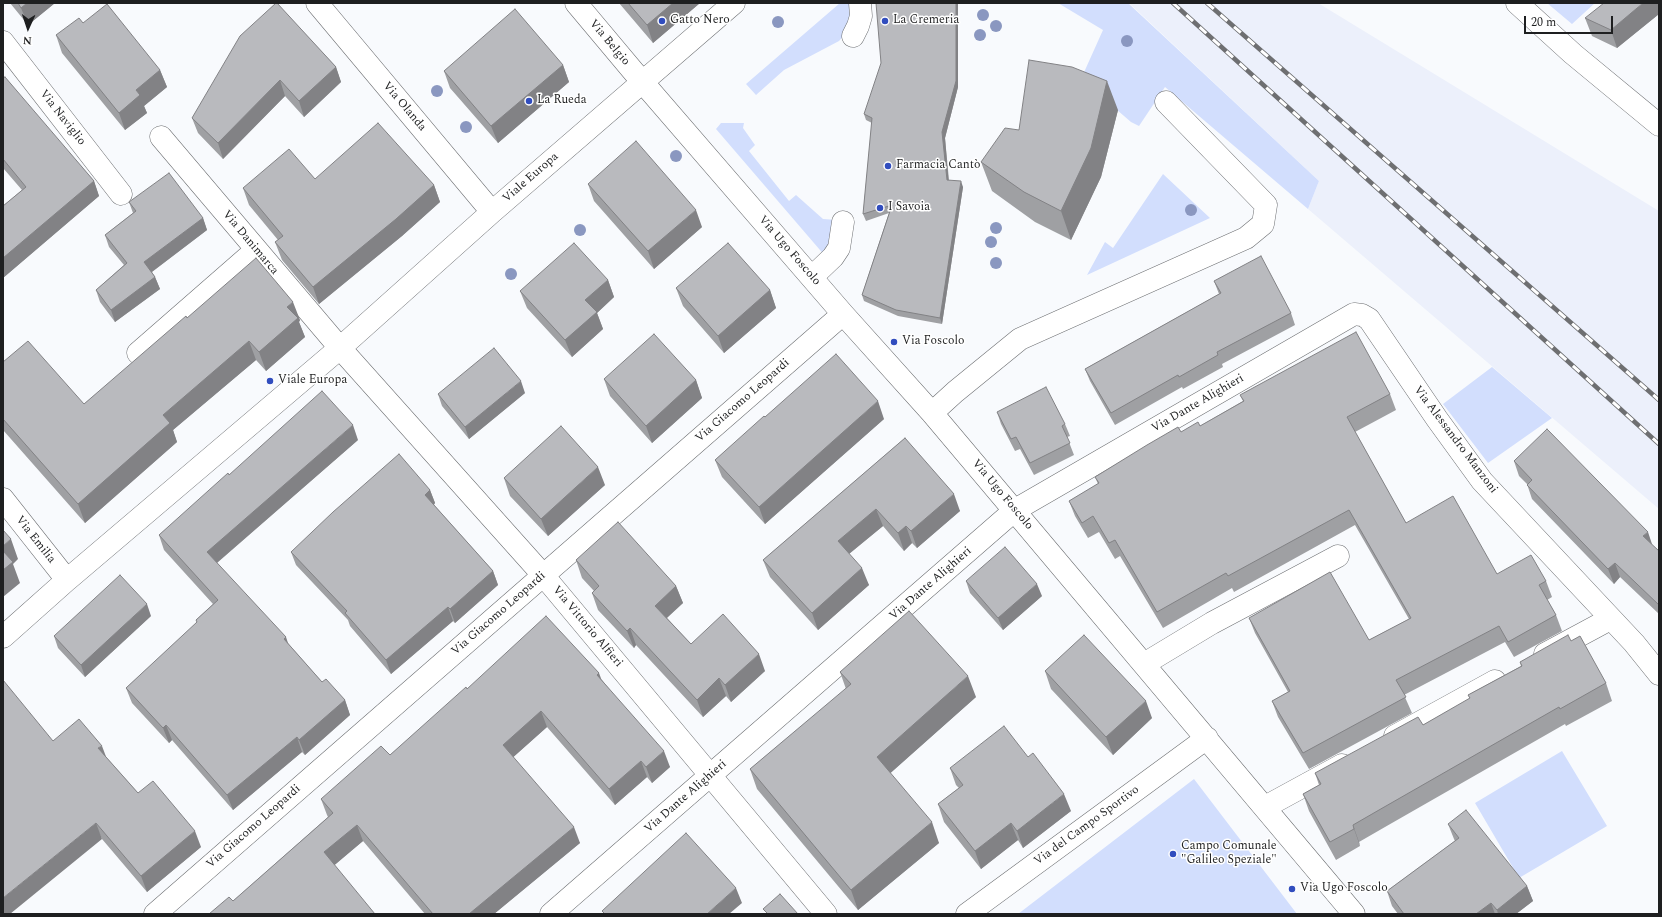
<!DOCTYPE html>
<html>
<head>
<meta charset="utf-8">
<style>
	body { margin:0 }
	#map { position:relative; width:1662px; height:917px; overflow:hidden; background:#f8fafd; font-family:Spectral,serif }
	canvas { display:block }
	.frame { position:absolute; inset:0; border:4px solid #1e1f20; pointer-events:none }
	.north { position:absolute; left:8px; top:8px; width:40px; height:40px; -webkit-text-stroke:3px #fff; paint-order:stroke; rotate:183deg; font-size:11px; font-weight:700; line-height:16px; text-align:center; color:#1e1f20 }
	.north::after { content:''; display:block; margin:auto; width:14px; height:18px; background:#1e1f20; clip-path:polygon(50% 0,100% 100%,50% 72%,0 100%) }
	.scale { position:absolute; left:1524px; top:16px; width:89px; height:18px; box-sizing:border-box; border:2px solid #1e1f20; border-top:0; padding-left:5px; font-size:12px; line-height:14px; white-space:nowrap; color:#1e1f20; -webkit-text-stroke:3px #fff; paint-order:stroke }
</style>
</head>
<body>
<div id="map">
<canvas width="1662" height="917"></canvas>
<div class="frame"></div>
<div class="north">N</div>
<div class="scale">20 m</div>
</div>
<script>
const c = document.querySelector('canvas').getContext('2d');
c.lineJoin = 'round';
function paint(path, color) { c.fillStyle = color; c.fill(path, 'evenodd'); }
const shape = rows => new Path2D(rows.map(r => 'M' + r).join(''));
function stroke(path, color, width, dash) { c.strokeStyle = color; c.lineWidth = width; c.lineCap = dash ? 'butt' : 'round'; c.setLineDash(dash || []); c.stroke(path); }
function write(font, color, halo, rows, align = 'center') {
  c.font = font + ' Spectral,serif'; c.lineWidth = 3; c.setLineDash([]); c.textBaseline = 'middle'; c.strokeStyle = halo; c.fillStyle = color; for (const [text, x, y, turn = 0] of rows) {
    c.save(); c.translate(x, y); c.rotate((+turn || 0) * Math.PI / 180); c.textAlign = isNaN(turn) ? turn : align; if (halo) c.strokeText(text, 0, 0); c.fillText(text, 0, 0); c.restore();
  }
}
paint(shape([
	[1129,3,1318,3,1659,211,1659,509,1308,209,1319,181]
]), '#ecf0fb');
paint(shape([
	[840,3,851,3,849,30,839,41,784,70,756,95,746,84],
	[1058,3,1128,3,1319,181,1308,209,1165,87,1139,126,1131,122,1081,79,1103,30],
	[1547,3,1595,3,1572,24],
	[721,123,744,123,743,128,755,145,749,151,789,201,796,195,823,219,837,220,826,257,716,129],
	[1163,174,1210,218,1087,275,1105,242,1113,248],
	[1492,367,1552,418,1488,463,1443,404],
	[1562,751,1607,826,1519,878,1475,803],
	[1194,779,1297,914,1018,914]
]), '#d2defd');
const minor = shape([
	[317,3,492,212],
	[576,3,633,71,843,314,932,413,1354,914],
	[1517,3,1573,54,1659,125],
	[853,36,858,26,861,16,860,3],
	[3,42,121,194],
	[161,137,340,348,543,575,826,914],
	[812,277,833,257,839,248,843,222],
	[138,353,256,250],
	[932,413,955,392,1020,339,1246,238,1263,224,1266,205,1166,102],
	[3,499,67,580],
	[3,637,67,580,340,348,492,212,734,3],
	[1545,654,1610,619],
	[1144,664,1212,623,1338,556],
	[1395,736,1495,681],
	[1265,807,1342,765],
	[155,914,843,314],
	[551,914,1015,510,1354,314,1362,315,1369,319,1437,419,1482,481,1634,643,1659,674],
	[967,914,1207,738]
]);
stroke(minor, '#6c6e71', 23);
stroke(minor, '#fff', 22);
const rail = shape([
	[1173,3,1659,444],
	[1207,3,1659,400]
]);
stroke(rail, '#6e6f71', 4.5);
stroke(rail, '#fff', 3, [9]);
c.fillStyle = '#8a97c0';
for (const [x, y] of [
	[983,15],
	[778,22],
	[996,26],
	[980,35],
	[1127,41],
	[437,91],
	[466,127],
	[676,156],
	[1191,210],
	[996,228],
	[580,230],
	[991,242],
	[996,263],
	[511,274]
]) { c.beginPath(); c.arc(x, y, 6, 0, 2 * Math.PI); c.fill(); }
paint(shape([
	[10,3,55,3,28,25],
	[276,3,336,67,341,82,304,117,285,96,223,159,198,133,192,118],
	[619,3,700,3,653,43],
	[1659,3,1659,14,1617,48,1592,36,1585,18],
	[83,23,160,70,167,87,144,106,147,113,125,130,62,53,56,35],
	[563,65,569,82,498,143,450,88,444,71],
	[3,78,94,181,99,196,3,278,3,206,22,190,3,168],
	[958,87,945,138,949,180,963,187,942,324,898,316,864,301,862,295,889,213,866,221,863,214,872,123,866,120,864,114],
	[1118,110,1101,177,1071,240,1035,222,992,191,981,162,1019,130],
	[315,179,434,185,440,202,402,236,319,304,282,260,275,242,278,240,249,205,243,188],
	[588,184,702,227,654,269,594,201],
	[129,202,203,218,207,230,152,272,155,277,160,289,115,322,100,302,96,290,124,265,109,247,105,235,133,213],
	[608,280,614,297,597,313,603,329,572,357,527,308,520,291],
	[1214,281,1291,313,1295,325,1222,364,1223,367,1183,389,1182,387,1115,425,1090,381,1085,369,1219,294],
	[676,288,770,290,776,308,724,353,683,306],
	[187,318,300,320,299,322,305,337,266,371,256,360,173,430,177,442,85,523,3,430,3,362,84,404],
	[604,379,696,380,702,398,652,443,610,396],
	[525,393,469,439,442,406,438,394],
	[1390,394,1396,410,1355,432,1406,523,1497,574,1546,581,1552,597,1547,600,1556,615,1562,631,1514,657,1505,642,1404,695,1412,713,1309,769,1278,717,1272,701,1288,692,1255,633,1249,618,1369,640,1409,619,1355,525,1234,592,1232,588,1163,628,1120,556,1115,559,1099,532,1088,538,1075,516,1069,501,1098,484,1095,477,1181,432,1200,426,1243,401,1240,395],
	[997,412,1065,424,1070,436,1067,437,1074,455,1034,475,1020,449,1015,451,1001,424],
	[765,417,884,419,765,524,722,477,715,460],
	[905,438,960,511,917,548,912,543,904,551,883,526,849,554,869,585,818,630,770,577,763,560],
	[358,440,217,563,322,682,345,700,350,715,305,755,302,752,233,810,172,740,169,743,132,703,126,688,197,623,196,620,213,604,164,550,159,535,229,475],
	[1514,461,1652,545,1659,551,1659,614,1620,577,1614,584,1532,499,1527,484,1519,476],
	[504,478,605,485,548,536,510,496],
	[430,490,435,503,434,505,493,571,498,585,455,623,453,621,391,674,350,626,348,620,296,565,291,552],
	[576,560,676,586,683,603,667,618,691,644,765,671,731,702,726,696,703,717,636,645,634,648,598,610,592,593,594,591,582,578],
	[966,581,1042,596,1003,630,970,593],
	[151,616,85,677,58,648,54,636],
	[1571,641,1606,683,1612,701,1566,726,1565,724,1385,827,1359,842,1360,846,1336,860,1309,811,1303,794,1319,785,1315,773,1423,725,1470,699,1468,695,1521,666,1520,662],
	[1045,671,1152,718,1113,755,1051,689],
	[840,672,976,697,890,773,939,843,858,910,757,789,750,769,846,689],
	[602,680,670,767,652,783,647,777,615,805,547,727,513,757,580,843,494,914,425,914,363,841,334,865,233,901,328,817,327,815,321,799,390,755,467,689],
	[53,741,106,757,138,793,201,847,147,892,102,839],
	[950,768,1071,811,1023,848,1018,840,981,869,944,822,938,804,959,788,956,785],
	[1448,824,1527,886,1533,901,1516,914,1398,914,1392,906,1387,891,1455,841,1454,839]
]), '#9fa0a3');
paint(shape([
	[27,3,55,3,28,25,21,8],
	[673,3,700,3,653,43,647,25],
	[956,3,958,3,958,87,945,138,949,186,947,180,942,132],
	[1643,3,1659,3,1659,14,1617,48,1611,30],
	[563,65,569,82,498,143,491,126],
	[336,67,341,82,304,117,299,101],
	[160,70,167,87,144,106,147,113,125,130,119,113,136,90],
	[280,80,285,96,223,159,218,143],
	[1107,81,1118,110,1101,177,1071,240,1061,211],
	[94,181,99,196,3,278,3,258],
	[961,181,963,187,942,324,940,318],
	[434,185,440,202,402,236,319,304,313,287],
	[696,210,702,227,654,269,648,251],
	[203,218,207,230,149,274,144,262],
	[155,277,160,289,115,322,111,310],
	[608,280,614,297,597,313,603,329,572,357,565,340,585,300],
	[770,290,776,308,724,353,718,336],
	[293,302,300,320,299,322,305,337,266,371,259,352,287,307],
	[249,341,256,360,173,430,177,442,85,523,78,504,163,415],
	[696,380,702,398,652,443,646,426],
	[521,381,525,393,469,439,465,427],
	[878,401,884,419,765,524,759,507],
	[353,425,358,440,212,567,207,552],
	[598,467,605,485,548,536,541,519],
	[430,490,435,503,430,508,425,495],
	[954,494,960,511,917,548,911,531],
	[876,509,883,526,844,558,838,541],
	[906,526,912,543,904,551,898,533],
	[1648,532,1653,547,1643,536],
	[11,539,18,559,13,564,20,583,3,597,3,546],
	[1615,563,1620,577,1614,584,1608,569],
	[862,568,869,585,818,630,812,613],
	[493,571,498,585,455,623,450,609],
	[1037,584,1042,596,1003,630,998,618],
	[676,586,683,603,661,623,655,606],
	[147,604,151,616,85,677,81,665],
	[448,607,453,621,391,674,386,660],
	[630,628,636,645,634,648,627,631],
	[286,637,291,652,284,639],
	[759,654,765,671,731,702,725,685],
	[599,673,605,689,597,675],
	[968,676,976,697,885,778,877,757],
	[719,678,726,696,703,717,697,700],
	[345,700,350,715,305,755,299,740],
	[1146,701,1152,718,1113,755,1106,737],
	[541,711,547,727,509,761,503,745],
	[166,725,172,740,169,743,163,728],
	[297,737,302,752,233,810,227,795],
	[102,746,108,762,98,748],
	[664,751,670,767,652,783,646,767],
	[641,761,647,777,615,805,609,789],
	[1064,794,1071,811,1023,848,1017,831],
	[932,822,939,843,858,910,851,890],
	[96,823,102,839,10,914,3,914,3,898],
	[1011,823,1018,840,981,869,975,851],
	[357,825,363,841,330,869,324,852],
	[1353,825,1359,842,1360,846,1354,829],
	[574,827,580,843,494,914,469,914],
	[195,831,201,847,147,892,141,876],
	[1527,886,1533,901,1516,914,1498,914,1497,910],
	[736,888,742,903,729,914,707,914],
	[1491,903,1495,914,1476,914]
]), '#828285');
const building = shape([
	[18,3,27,3,21,8,18,3],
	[276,3,277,3,336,67,299,101,280,80,218,143,192,118,240,36,276,3],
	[628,3,673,3,647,25,628,3],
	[876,3,956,3,956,81,942,132,947,180,961,181,940,318,896,310,862,295,892,205,863,214,872,118,864,114,881,63,876,3],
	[1604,3,1643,3,1611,30,1585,18,1604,3],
	[107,4,160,70,136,90,140,95,119,113,56,35,79,18,83,23,107,4],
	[515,9,563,65,491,126,444,71,515,9],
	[1029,60,1072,67,1107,81,1091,148,1061,211,1024,192,981,162,1005,128,1019,130,1029,60],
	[5,77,94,181,3,258,3,206,26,187,3,159,3,78,5,77],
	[378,123,434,185,396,219,313,287,275,242,283,236,243,188,289,149,315,179,378,123],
	[636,141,696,210,648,251,588,184,636,141],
	[169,173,203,218,144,262,155,277,111,310,96,290,127,263,105,235,136,211,129,202,169,173],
	[574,243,608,280,585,300,597,312,565,340,520,291,574,243],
	[728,243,770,290,718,336,676,288,728,243],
	[1261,256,1291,313,1217,352,1218,355,1179,377,1178,375,1111,413,1085,369,1221,293,1214,281,1261,256],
	[256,258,293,302,287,307,298,318,259,352,249,341,163,415,170,423,78,504,3,419,3,362,28,341,84,404,186,316,187,318,256,258],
	[1356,332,1390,394,1347,417,1406,523,1453,496,1497,574,1531,555,1546,581,1539,585,1556,615,1508,642,1499,626,1396,680,1406,697,1303,753,1272,701,1290,691,1249,618,1330,572,1369,640,1411,618,1349,510,1228,576,1226,573,1157,612,1115,540,1109,543,1093,516,1082,523,1069,501,1099,483,1095,477,1147,445,1178,427,1181,432,1198,422,1200,426,1244,401,1240,395,1356,332],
	[654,334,696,380,646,426,604,379,654,334],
	[494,348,521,381,465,427,438,394,494,348],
	[836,354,878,401,759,507,715,460,764,416,765,417,836,354],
	[1046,387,1065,424,1062,426,1070,443,1030,463,1016,437,1011,439,997,412,1046,387],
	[322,391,353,425,207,552,286,637,284,639,322,682,326,679,345,700,299,740,297,737,227,795,166,725,163,728,126,688,197,622,196,620,218,600,159,535,228,473,229,475,322,391],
	[561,426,598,467,541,519,504,478,561,426],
	[1547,429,1648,532,1643,536,1659,551,1659,605,1615,563,1608,569,1527,485,1532,480,1514,461,1547,429],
	[905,438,954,494,911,531,906,526,898,533,876,509,838,541,862,568,812,613,763,560,905,438],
	[399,454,430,490,425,495,493,571,450,609,448,607,386,660,345,613,347,611,291,552,333,512,399,454],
	[618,522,676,586,655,606,691,644,723,614,759,654,725,685,719,678,697,700,630,628,627,631,592,593,599,586,576,560,618,522],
	[3,530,11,539,3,546,3,530],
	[1005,547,1037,584,998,618,966,581,1005,547],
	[3,551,13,562,3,570,3,551],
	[120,575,147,604,81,665,54,636,120,575],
	[909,611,968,676,877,757,932,822,851,890,750,769,851,684,840,672,909,611],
	[546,616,599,673,597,675,664,751,646,767,641,761,609,789,541,711,503,745,574,827,469,914,433,914,357,825,324,852,375,914,209,914,229,897,233,901,333,813,321,799,381,746,390,755,466,687,467,689,546,616],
	[1084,635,1146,701,1106,737,1045,671,1084,635],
	[1568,635,1571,641,1580,636,1606,683,1560,709,1559,707,1379,810,1353,825,1354,829,1330,842,1303,794,1321,784,1315,773,1418,717,1423,725,1470,698,1468,695,1522,666,1520,662,1568,635],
	[3,680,53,741,79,719,102,746,98,748,138,793,153,781,195,831,141,876,96,823,3,898,3,680],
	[1004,726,1028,757,1033,753,1064,794,1017,831,1011,823,975,851,938,804,963,785,950,768,1004,726],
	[1466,810,1527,886,1497,910,1491,903,1476,914,1404,914,1387,891,1459,838,1448,824,1466,810],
	[686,833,736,888,707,914,605,914,602,911,686,833],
	[780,894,798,914,768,914,763,909,780,894]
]);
paint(building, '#b9babe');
stroke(building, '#828285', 1);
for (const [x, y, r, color] of [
	[662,21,4,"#314dbe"],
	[885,21,4,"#314dbe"],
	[529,101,4,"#314dbe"],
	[888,166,4,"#314dbe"],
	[880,208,4,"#314dbe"],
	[894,342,4,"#314dbe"],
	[270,381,4,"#314dbe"],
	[1173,854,4,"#314dbe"],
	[1292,889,4,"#314dbe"]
]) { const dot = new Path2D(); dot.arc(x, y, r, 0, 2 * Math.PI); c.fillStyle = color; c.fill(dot); stroke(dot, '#fff', 1.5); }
write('12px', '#1e1f20', '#fff', [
	["Gatto Nero",670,21],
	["La Cremeria",893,21],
	["La Rueda",537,101],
	["Farmacia Cantò",896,166],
	["I Savoia",888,208],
	["Via Foscolo",902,342],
	["Viale Europa",278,381],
	["Campo Comunale",1181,847],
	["\"Galileo Speziale\"",1181,861],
	["Via Ugo Foscolo",1300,889]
], 'left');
write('12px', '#1e1f20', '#fff', [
	["Via Belgio",609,43,50],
	["Via Olanda",404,107,50],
	["Via Naviglio",62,118,52],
	["Viale Europa",531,178,-41],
	["Via Danimarca",250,243,50],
	["Via Ugo Foscolo",789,251,49],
	["Via Giacomo Leopardi",743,401,-41],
	["Via Dante Alighieri",1198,404,-30],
	["Via Alessandro Manzoni",1455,440,53],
	["Via Ugo Foscolo",1002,495,50],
	["Via Emilia",35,540,52],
	["Via Dante Alighieri",931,584,-41],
	["Via Giacomo Leopardi",499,614,-41],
	["Via Vittorio Alfieri",587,627,50],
	["Via Dante Alighieri",686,797,-41],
	["Via del Campo Sportivo",1087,826,-36],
	["Via Giacomo Leopardi",254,827,-41]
]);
</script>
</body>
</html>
